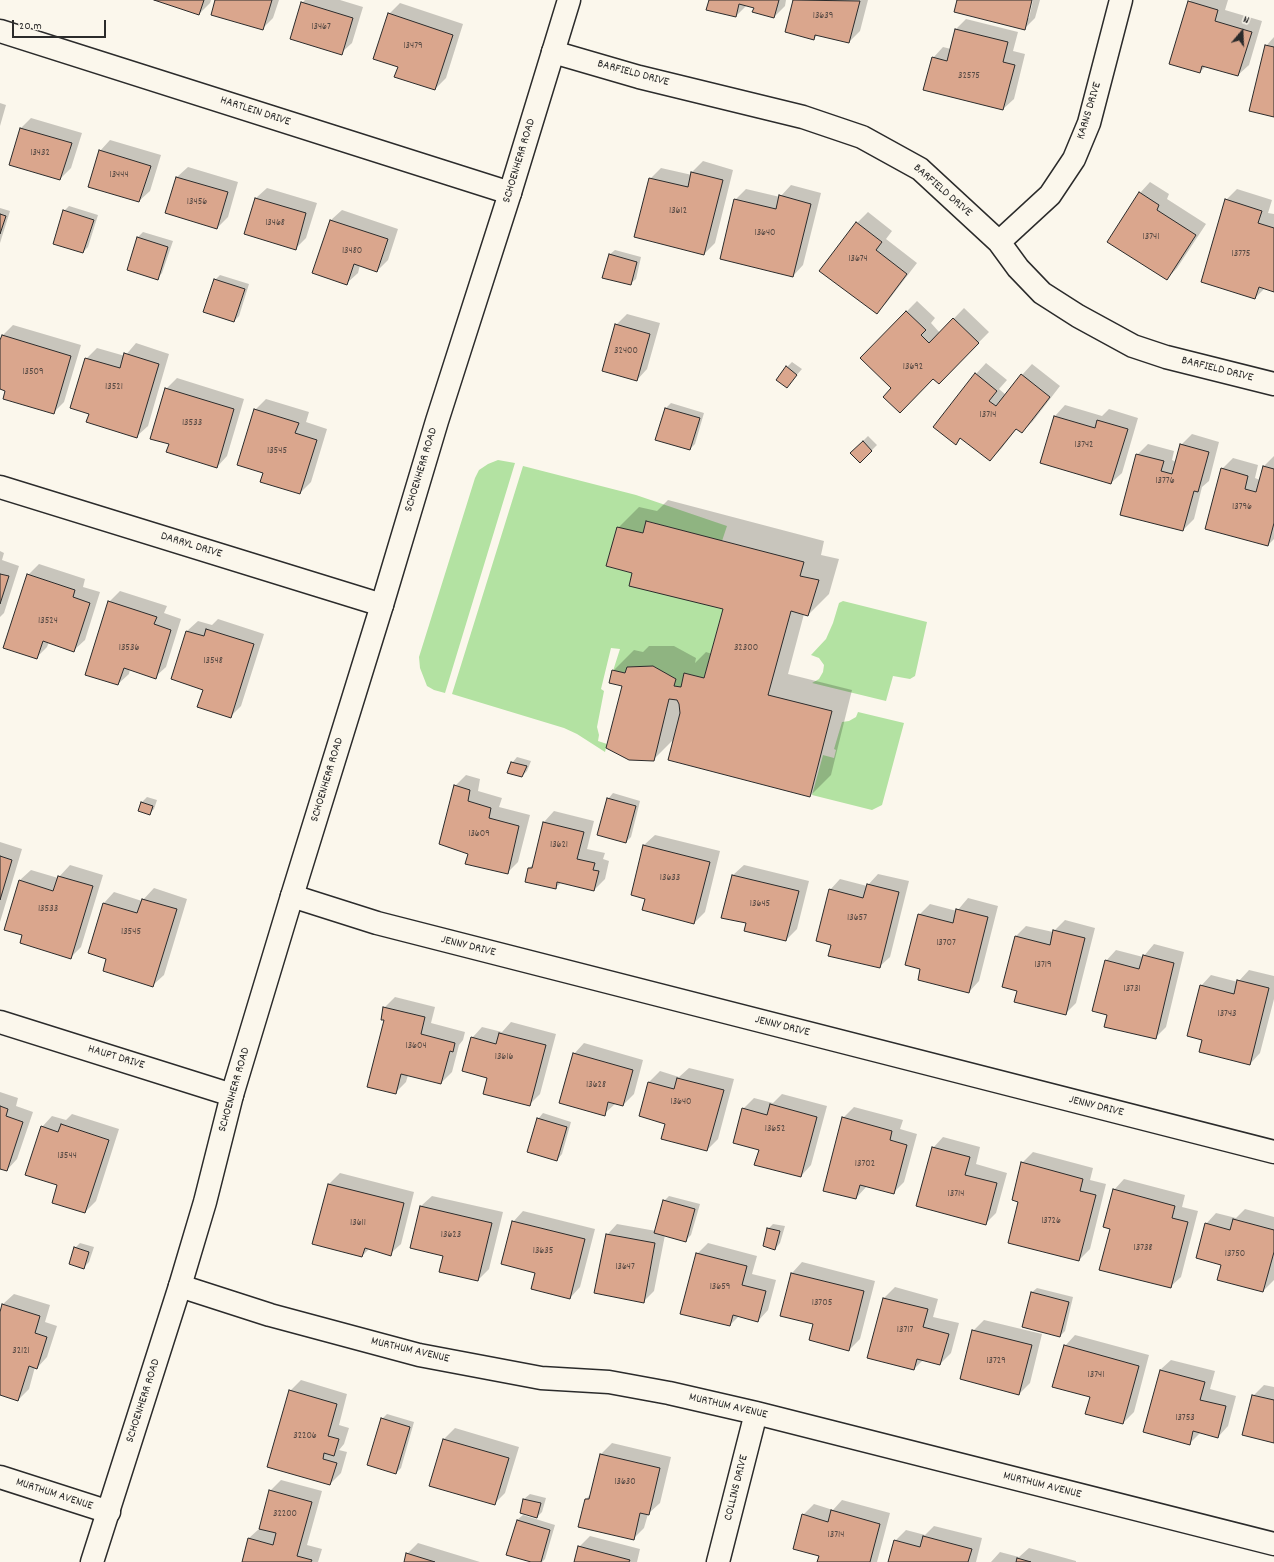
<!DOCTYPE html>
<html>
<head>
<meta charset="utf-8">
<style>
	body { margin:0 }
	#map { position:relative; width:1274px; height:1562px; overflow:hidden; background:#fbf7ec; font-family:Dekko,sans-serif }
	canvas { display:block }
	.north { position:absolute; left:1222px; top:12px; width:40px; height:40px; -webkit-text-stroke:3px #fbf7ec; paint-order:stroke; rotate:19deg; font-size:11px; font-weight:700; line-height:16px; text-align:center; color:#2b2b2b }
	.north::after { content:''; display:block; margin:auto; width:14px; height:18px; background:#2b2b2b; clip-path:polygon(50% 0,100% 100%,50% 72%,0 100%) }
	.scale { position:absolute; left:12px; top:20px; width:94px; height:18px; box-sizing:border-box; border:2px solid #2b2b2b; border-top:0; padding-left:5px; font-size:12px; line-height:14px; white-space:nowrap; color:#2b2b2b; -webkit-text-stroke:3px #fbf7ec; paint-order:stroke }
</style>
</head>
<body>
<div id="map">
<canvas width="1274" height="1562"></canvas>
<div class="north">N</div>
<div class="scale">20 m</div>
</div>
<script>
const c = document.querySelector('canvas').getContext('2d');
c.lineJoin = 'round';
function paint(path, color) { c.fillStyle = color; c.fill(path, 'evenodd'); }
const shape = rows => new Path2D(rows.map(r => 'M' + r).join(''));
function stroke(path, color, width, dash) { c.strokeStyle = color; c.lineWidth = width; c.lineCap = dash ? 'butt' : 'round'; c.setLineDash(dash || []); c.stroke(path); }
function write(font, color, halo, rows, align = 'center') {
  c.font = font + ' Dekko,sans-serif'; c.lineWidth = 3; c.setLineDash([]); c.textBaseline = 'middle'; c.strokeStyle = halo; c.fillStyle = color; for (const [text, x, y, turn = 0] of rows) {
    c.save(); c.translate(x, y); c.rotate((+turn || 0) * Math.PI / 180); c.textAlign = isNaN(turn) ? turn : align; if (halo) c.strokeText(text, 0, 0); c.fillText(text, 0, 0); c.restore();
  }
}
paint(shape([
	[498,460,515,463,445,693,434,690,427,686,420,668,419,657,475,478,479,470,488,464],
	[523,466,636,495,727,526,722,541,646,521,643,533,606,566,632,573,723,609,704,678,684,673,681,687,674,686,675,679,653,666,627,667,625,673,613,671,620,649,611,648,601,689,604,691,597,727,599,735,598,741,607,744,605,752,577,734,564,728,452,694],
	[843,601,927,622,915,676,910,679,893,676,886,701,812,683,819,679,823,672,824,665,819,658,811,655,826,639,833,623,839,603],
	[858,712,904,723,882,805,872,810,812,795,823,755,834,758,836,750,834,749,842,722,849,721,856,717]
]), '#b3e2a2');
paint(shape([
	[155,0,211,0,210,3,199,14],
	[217,0,279,0,273,18,262,29],
	[305,0,340,0,363,7,352,43,341,53,302,3],
	[710,0,786,0,785,6,774,17,755,7,747,5,736,16],
	[794,0,868,0,860,31,849,42,818,34,814,39,786,32],
	[958,0,1031,0,1027,18,1029,18,1033,0,1040,0,1035,18,1024,29],
	[1191,0,1228,0,1225,10,1262,21,1249,65,1238,75,1206,66,1200,72,1189,2],
	[400,3,463,24,446,78,435,89,399,66,389,14],
	[966,19,1018,32,1013,51,1025,54,1014,99,1003,109,924,89,933,58,943,47,951,49,956,29],
	[1274,37,1274,116,1266,46],
	[0,103,6,105,0,126],
	[31,118,82,133,71,168,60,179,21,128],
	[110,140,161,155,150,191,139,201,100,151],
	[703,161,733,170,715,243,704,254,650,179,661,168,692,175,692,172],
	[188,167,238,182,228,217,217,228,167,213,177,177],
	[1150,182,1169,194,1167,199,1206,224,1177,268,1167,279,1140,193],
	[791,185,821,193,803,265,793,276,735,200,746,189,780,197],
	[267,188,317,203,306,238,295,249,256,198],
	[1237,189,1272,200,1268,213,1274,214,1274,290,1265,288,1255,298,1226,200],
	[69,206,98,215,88,247,83,252,64,211],
	[0,208,10,211,0,243],
	[342,210,398,229,388,260,377,271,360,265,358,273,347,283,331,220],
	[868,212,892,231,886,239,917,263,887,302,876,313,820,270,857,223],
	[143,232,173,241,162,273,157,279,138,237],
	[615,250,641,257,636,279,630,284,609,255],
	[220,275,249,284,239,316,234,321,215,280],
	[917,301,935,318,931,323,940,333,964,308,989,332,939,383,933,377,893,388,861,358],
	[627,314,660,323,647,369,637,380,616,325],
	[13,325,81,345,64,402,53,413,0,388,0,344,3,335],
	[136,343,169,354,148,426,137,436,90,413,86,359,97,348,125,356],
	[792,362,802,369,787,386,787,367],
	[986,363,1007,380,999,389,1006,395,1022,375,1032,364,1060,386,1033,421,1022,432,1017,428,1001,449,990,460,961,438,955,443,976,374],
	[177,378,244,399,227,456,217,467,170,443,166,389],
	[266,399,309,412,306,422,327,429,311,482,300,493,264,472,255,410],
	[671,403,704,413,695,444,690,449,656,439,666,408],
	[1065,405,1102,416,1109,409,1138,418,1122,473,1111,483,1055,416],
	[1192,434,1219,442,1209,481,1202,487,1194,519,1183,530,1137,455,1148,444,1174,451,1172,460,1176,462,1181,445],
	[868,436,877,445,860,462,851,453],
	[1274,456,1274,539,1268,545,1222,469,1233,458,1258,465,1255,478,1260,480,1264,466],
	[668,500,824,541,821,555,839,559,829,594,808,615,804,614,788,674,852,690,831,775,810,796,675,738,653,760,623,686,613,671,634,650,643,652,649,646,674,646,696,658,695,663,706,652,712,654,725,608,634,573,618,528,639,507,657,511],
	[0,551,4,553,2,560,19,566,4,613,0,617],
	[39,564,85,579,83,587,100,592,85,640,74,650,49,642,47,647,37,657,28,575],
	[120,591,167,606,164,613,181,619,166,667,155,677,130,669,129,674,118,684,109,602],
	[218,619,264,634,241,706,230,717,204,689,187,631,198,621,212,625],
	[517,757,531,761,527,771,522,776,512,763],
	[466,775,480,779,478,791,502,798,499,807,530,815,518,862,507,873,469,853,455,786],
	[613,793,640,801,631,837,626,842,608,799],
	[147,797,157,800,154,809,149,814,139,811,142,802],
	[554,811,594,821,587,849,605,853,603,859,609,861,605,879,594,890,562,882,555,888,529,868,534,864,544,822],
	[655,835,720,851,705,912,694,923,647,898,644,845],
	[0,842,22,849,0,922],
	[70,865,103,875,81,947,70,958,24,935,20,880,31,870,58,878],
	[744,865,809,881,797,929,786,940,747,923,733,875],
	[878,874,909,881,890,957,879,967,832,944,830,890,840,879,867,886],
	[154,888,187,899,164,975,153,985,108,958,104,903,114,892,142,901],
	[968,898,998,906,979,981,969,992,922,968,919,915,930,904,957,911],
	[1065,920,1095,928,1076,1003,1065,1014,1018,990,1016,936,1026,926,1053,932],
	[1154,944,1184,952,1166,1027,1155,1038,1108,1014,1106,961,1116,950,1143,957],
	[1249,970,1274,976,1274,999,1260,1053,1250,1064,1203,1040,1201,986,1211,975,1238,982],
	[395,997,435,1007,431,1023,465,1032,463,1040,459,1045,452,1072,441,1083,408,1075,406,1082,395,1093,384,1008],
	[511,1022,556,1034,540,1094,529,1105,489,1077,472,1038,482,1027,502,1032],
	[584,1043,643,1060,634,1094,623,1105,615,1104,604,1114,574,1054],
	[689,1068,734,1079,718,1139,707,1150,666,1123,640,1116,649,1082,660,1071,679,1077],
	[0,1092,18,1098,16,1106,33,1112,17,1159,7,1170,0,1167],
	[782,1094,827,1106,811,1165,801,1176,760,1149,743,1109,754,1098,773,1103],
	[854,1107,903,1120,900,1129,917,1134,904,1182,893,1193,867,1186,856,1198,843,1118],
	[543,1113,571,1122,562,1154,557,1160,538,1119],
	[72,1114,119,1129,96,1201,85,1212,58,1185,42,1127,52,1116,66,1120],
	[943,1137,980,1147,976,1164,1007,1173,996,1213,985,1224,933,1148],
	[1033,1152,1093,1168,1090,1180,1106,1184,1090,1249,1079,1260,1019,1201,1022,1163],
	[340,1173,414,1192,401,1244,390,1254,369,1249,362,1256,314,1243,329,1184],
	[1124,1179,1185,1195,1182,1207,1198,1211,1181,1277,1170,1287,1111,1228,1114,1190],
	[432,1196,503,1212,489,1269,478,1280,444,1255,421,1206],
	[669,1196,700,1204,691,1235,686,1240,665,1235,654,1291,643,1302,607,1235,617,1224,656,1231,664,1201],
	[1245,1209,1274,1217,1274,1280,1263,1291,1206,1224,1216,1213,1236,1218],
	[523,1211,595,1229,580,1287,570,1298,536,1272,513,1222],
	[773,1224,785,1226,780,1243,775,1249,768,1229],
	[80,1243,94,1247,89,1262,83,1268,75,1248],
	[708,1243,757,1256,752,1274,776,1280,768,1310,758,1321,739,1316,730,1325,697,1254],
	[802,1262,875,1281,860,1339,849,1350,814,1323,781,1315,792,1273],
	[895,1287,938,1299,933,1317,959,1323,951,1353,940,1364,923,1360,914,1369,869,1357,884,1298],
	[1037,1288,1073,1297,1065,1331,1060,1336,1031,1293],
	[14,1294,50,1305,45,1322,57,1326,47,1357,37,1368,35,1367,29,1389,18,1400,0,1394,0,1315,3,1304],
	[984,1320,1042,1334,1030,1383,1019,1394,973,1331],
	[1075,1335,1149,1355,1134,1412,1123,1423,1091,1397,1065,1346],
	[1171,1360,1215,1371,1210,1389,1236,1396,1228,1426,1218,1437,1201,1432,1190,1443,1160,1370],
	[301,1380,347,1394,339,1425,349,1428,344,1444,339,1450,347,1452,341,1473,330,1484,290,1391],
	[1264,1385,1274,1387,1274,1442,1253,1396],
	[387,1414,414,1422,401,1468,396,1473,382,1419],
	[455,1428,519,1447,505,1493,494,1504,431,1485,444,1439],
	[612,1443,671,1457,660,1503,648,1514,644,1528,633,1539,586,1499,592,1493,601,1454],
	[281,1480,322,1491,307,1545,322,1549,318,1562,243,1562,249,1538,260,1528,270,1491],
	[530,1494,546,1498,542,1512,537,1517,521,1513,524,1499],
	[842,1500,890,1513,877,1562,818,1562,820,1555,803,1515,814,1504,833,1510],
	[523,1515,555,1525,545,1559,542,1562,534,1562,517,1520],
	[934,1526,982,1538,976,1562,889,1562,895,1541,906,1530,925,1535],
	[590,1536,640,1549,637,1562,575,1562,579,1547],
	[418,1543,480,1562,405,1562,407,1554],
	[1029,1548,1076,1561,1076,1562,991,1562,1000,1552,1019,1557]
]), '#0003');
const building = shape([
	[154,0,204,0,199,15,154,0],
	[215,0,272,0,263,30,211,15,215,0],
	[709,0,779,0,774,18,752,12,754,8,739,4,736,17,706,10,709,0],
	[793,0,860,1,849,43,815,35,814,40,785,32,793,0],
	[957,0,1032,0,1025,30,954,12,957,0],
	[1188,1,1218,10,1215,21,1252,32,1238,76,1202,66,1200,73,1169,64,1188,1],
	[301,2,353,18,342,55,290,39,301,2],
	[388,13,453,35,435,90,394,77,398,67,373,59,388,13],
	[955,29,1008,42,1003,62,1015,65,1003,110,923,90,932,57,947,61,955,29],
	[1265,45,1274,47,1274,117,1249,111,1265,45],
	[20,128,72,143,60,180,9,165,20,128],
	[99,150,151,166,139,202,88,187,99,150],
	[691,172,723,180,704,255,634,237,649,178,688,187,691,172],
	[176,177,228,192,217,229,165,213,176,177],
	[1139,192,1159,205,1157,210,1196,235,1167,280,1107,242,1139,192],
	[779,195,811,204,793,277,720,259,734,199,776,209,779,195],
	[255,198,306,213,296,250,244,234,255,198],
	[1225,199,1262,211,1258,223,1274,228,1274,292,1259,287,1255,299,1201,282,1225,199],
	[63,210,94,220,83,253,53,244,63,210],
	[0,214,6,216,0,234,0,214],
	[330,220,388,239,377,272,354,264,347,285,312,273,330,220],
	[856,222,882,242,876,250,907,274,877,314,819,271,856,222],
	[137,237,168,247,158,280,127,270,137,237],
	[609,254,637,262,631,285,602,278,609,254],
	[214,279,245,289,234,322,203,312,214,279],
	[906,311,926,330,921,335,929,343,953,318,979,343,939,384,933,379,900,413,883,397,891,388,860,358,906,311],
	[615,324,650,334,637,381,602,371,615,324],
	[2,335,71,356,54,414,3,399,5,391,0,389,0,340,2,335],
	[124,353,159,364,137,438,86,422,89,414,70,408,85,358,120,368,124,353],
	[786,366,797,375,787,388,776,380,786,366],
	[975,373,997,391,989,401,996,406,1021,374,1050,397,1022,433,1016,429,990,461,960,438,956,445,933,427,975,373],
	[165,388,234,409,217,468,166,452,169,444,150,439,165,388],
	[665,408,700,418,690,450,655,440,665,408],
	[254,409,299,423,295,433,317,440,300,494,260,482,263,473,237,465,254,409],
	[1054,416,1095,428,1097,420,1128,429,1111,484,1040,463,1054,416],
	[863,441,872,451,860,463,850,453,863,441],
	[1180,444,1209,452,1198,492,1194,491,1183,531,1120,515,1136,454,1164,461,1161,471,1172,474,1180,444],
	[1263,466,1274,469,1274,523,1268,546,1205,529,1221,468,1248,476,1245,489,1256,492,1263,466],
	[646,521,804,562,800,576,819,580,808,616,791,611,768,695,832,711,810,797,668,760,680,713,679,704,677,700,669,699,654,761,629,760,606,748,622,686,609,683,612,670,625,673,627,667,653,666,676,679,674,686,681,687,684,673,704,678,723,609,629,586,632,573,606,566,617,527,643,533,646,521],
	[0,574,9,576,0,604,0,574],
	[27,574,75,590,73,597,90,603,74,652,43,641,37,659,3,648,27,574],
	[108,601,157,617,154,624,171,630,156,679,124,668,118,685,85,675,108,601],
	[206,629,254,644,231,718,197,707,203,690,171,679,186,631,204,636,206,629],
	[511,762,527,766,522,777,507,773,511,762],
	[454,785,470,790,468,801,491,808,489,818,519,826,508,874,465,864,468,854,439,844,454,785],
	[607,798,636,806,626,843,597,835,607,798],
	[141,802,153,806,150,815,138,811,141,802],
	[543,822,584,832,577,859,595,863,593,870,599,871,594,891,557,882,556,889,525,882,528,868,532,868,543,822],
	[643,845,710,862,694,924,642,910,645,899,631,895,643,845],
	[0,856,12,860,0,900,0,856],
	[732,875,799,891,786,941,744,931,746,923,721,918,732,875],
	[58,876,93,886,71,959,20,943,22,935,4,930,19,880,53,891,58,876],
	[867,884,899,892,880,968,828,956,831,945,816,941,829,889,863,898,867,884],
	[142,899,177,909,153,987,103,971,106,959,88,953,103,903,137,913,142,899],
	[956,909,988,917,969,993,918,980,920,969,905,965,918,914,953,923,956,909],
	[1053,930,1085,938,1066,1015,1014,1002,1017,991,1002,987,1015,936,1050,945,1053,930],
	[1143,955,1174,963,1156,1039,1104,1027,1107,1015,1092,1011,1105,960,1139,969,1143,955],
	[1237,980,1269,988,1250,1065,1199,1052,1202,1040,1187,1036,1200,985,1234,994,1237,980],
	[383,1007,425,1017,421,1034,455,1043,453,1052,450,1051,441,1084,401,1074,396,1094,367,1087,384,1020,381,1020,383,1007],
	[499,1033,546,1045,530,1106,483,1094,487,1078,462,1071,471,1037,496,1044,499,1033],
	[573,1053,633,1070,623,1106,608,1102,605,1116,559,1103,573,1053],
	[677,1078,724,1090,707,1151,661,1139,665,1124,639,1116,648,1082,674,1089,677,1078],
	[770,1104,817,1117,801,1177,754,1165,759,1150,733,1143,742,1108,767,1115,770,1104],
	[0,1106,8,1109,6,1116,23,1122,7,1171,0,1169,0,1106],
	[842,1117,892,1131,890,1140,907,1145,894,1194,860,1185,856,1199,823,1191,842,1117],
	[537,1118,567,1127,557,1161,527,1152,537,1118],
	[61,1124,109,1140,85,1213,52,1203,57,1185,25,1175,41,1126,58,1132,61,1124],
	[932,1147,970,1157,965,1175,997,1183,986,1225,916,1206,932,1147],
	[1021,1162,1083,1179,1080,1191,1096,1195,1079,1261,1008,1243,1018,1202,1012,1200,1021,1162],
	[328,1184,404,1203,391,1256,365,1248,362,1257,312,1244,328,1184],
	[1113,1189,1175,1206,1172,1218,1188,1222,1171,1288,1099,1270,1110,1229,1103,1227,1113,1189],
	[663,1200,695,1209,686,1242,654,1233,663,1200],
	[420,1206,492,1223,478,1281,439,1272,443,1256,410,1248,420,1206],
	[1233,1219,1274,1230,1274,1252,1263,1292,1217,1280,1221,1265,1196,1258,1205,1223,1230,1230,1233,1219],
	[512,1221,585,1239,570,1299,531,1289,535,1273,501,1264,512,1221],
	[767,1228,780,1231,775,1250,763,1246,767,1228],
	[606,1234,655,1243,644,1303,594,1293,606,1234],
	[74,1247,89,1252,84,1269,69,1264,74,1247],
	[696,1253,747,1266,742,1285,766,1291,758,1322,733,1315,730,1326,680,1314,696,1253],
	[791,1273,864,1291,849,1351,809,1340,813,1324,780,1316,791,1273],
	[1031,1292,1069,1302,1060,1337,1022,1327,1031,1292],
	[883,1298,928,1309,923,1327,949,1334,940,1365,917,1359,914,1370,867,1358,883,1298],
	[2,1304,40,1316,35,1333,47,1337,37,1369,29,1366,18,1401,0,1395,0,1312,2,1304],
	[972,1330,1032,1345,1019,1395,960,1379,972,1330],
	[1064,1345,1139,1366,1123,1424,1085,1414,1090,1397,1052,1387,1064,1345],
	[1160,1370,1205,1382,1200,1400,1226,1406,1218,1438,1193,1431,1190,1445,1143,1432,1160,1370],
	[289,1390,337,1404,328,1436,339,1439,334,1456,324,1453,323,1459,337,1463,330,1485,267,1467,289,1390],
	[1252,1395,1274,1400,1274,1443,1242,1435,1252,1395],
	[381,1418,410,1427,396,1474,367,1465,381,1418],
	[443,1439,509,1458,495,1505,429,1486,443,1439],
	[600,1454,660,1468,649,1515,640,1513,634,1540,578,1527,585,1499,589,1499,600,1454],
	[269,1490,312,1502,297,1556,312,1560,311,1562,242,1562,248,1538,273,1545,276,1533,259,1529,269,1490],
	[523,1499,541,1503,537,1518,520,1513,523,1499],
	[831,1510,880,1524,870,1562,817,1562,819,1556,793,1549,802,1514,828,1522,831,1510],
	[517,1520,550,1530,541,1562,531,1562,506,1555,517,1520],
	[923,1536,972,1549,968,1562,888,1562,894,1540,920,1547,923,1536],
	[578,1546,630,1560,629,1562,574,1562,578,1546],
	[406,1553,435,1562,404,1562,406,1553],
	[1017,1558,1031,1562,1016,1562,1017,1558]
]);
paint(building, '#daa68d');
stroke(building, '#2b2b2b', 1);
const minor = shape([
	[0,31,510,193],
	[553,52,639,77,803,117,862,137,920,169,999,242,1018,268,1042,293,1078,316,1133,346,1166,357,1274,384],
	[999,242,1050,195,1074,159,1089,123,1121,0],
	[0,487,382,605],
	[292,896,377,923,1274,1152],
	[0,1022,232,1095],
	[180,1286,270,1315,419,1355,541,1378,609,1382,669,1393,756,1413,1274,1544],
	[0,1477,109,1512],
	[718,1562,756,1413]
]);
const major = shape([
	[92,1562,180,1286,205,1202,232,1095,292,896,382,605,437,421,510,193,569,0]
]);
stroke(minor, '#2b2b2b', 25);
stroke(major, '#2b2b2b', 25);
stroke(minor, '#fbf7ec', 22);
stroke(major, '#fbf7ec', 22);
write('10px', '#574a44', null, [
	["13639",823,17],
	["13467",321,28],
	["13479",413,47],
	["32575",969,77],
	["13432",40,154],
	["13444",119,176],
	["13456",197,203],
	["13612",678,212],
	["13468",275,224],
	["13640",765,234],
	["13741",1151,238],
	["13480",352,252],
	["13775",1241,255],
	["13674",858,260],
	["32400",626,352],
	["13692",913,368],
	["13509",33,373],
	["13521",114,388],
	["13714",988,416],
	["13533",192,424],
	["13742",1084,446],
	["13545",277,452],
	["13776",1165,482],
	["13796",1242,508],
	["13524",48,622],
	["13536",129,649],
	["32300",746,649],
	["13548",213,662],
	["13609",479,835],
	["13621",559,846],
	["13633",670,879],
	["13645",760,905],
	["13533",48,910],
	["13657",857,919],
	["13545",131,933],
	["13707",946,944],
	["13719",1043,966],
	["13731",1132,990],
	["13743",1227,1015],
	["13604",416,1047],
	["13616",504,1058],
	["13628",596,1086],
	["13640",681,1103],
	["13652",775,1130],
	["13544",67,1157],
	["13702",865,1165],
	["13714",956,1195],
	["13726",1051,1222],
	["13611",358,1224],
	["13623",451,1236],
	["13738",1143,1249],
	["13635",543,1252],
	["13750",1235,1255],
	["13647",625,1268],
	["13659",720,1288],
	["13705",822,1304],
	["13717",905,1331],
	["32121",21,1352],
	["13729",996,1362],
	["13741",1096,1376],
	["13753",1185,1419],
	["32206",305,1437],
	["13630",625,1483],
	["32200",285,1515],
	["13714",836,1536]
]);
write('12px', '#2b2b2b', '#fbf7ec', [
	["BARFIELD DRIVE",633,74,15],
	["KARNS DRIVE",1090,111,-73],
	["HARTLEIN DRIVE",255,112,18],
	["SCHOENHERR ROAD",520,161,-73],
	["BARFIELD DRIVE",942,191,41],
	["BARFIELD DRIVE",1217,370,14],
	["SCHOENHERR ROAD",422,470,-73],
	["DARRYL DRIVE",191,546,17],
	["SCHOENHERR ROAD",328,780,-73],
	["JENNY DRIVE",468,947,14],
	["JENNY DRIVE",782,1027,14],
	["HAUPT DRIVE",116,1058,17],
	["SCHOENHERR ROAD",235,1090,-74],
	["JENNY DRIVE",1096,1107,14],
	["MURTHUM AVENUE",410,1351,13],
	["SCHOENHERR ROAD",144,1401,-72],
	["MURTHUM AVENUE",728,1407,13],
	["MURTHUM AVENUE",1042,1486,14],
	["COLLINS DRIVE",737,1488,-76],
	["MURTHUM AVENUE",54,1495,18]
]);
</script>
</body>
</html>
